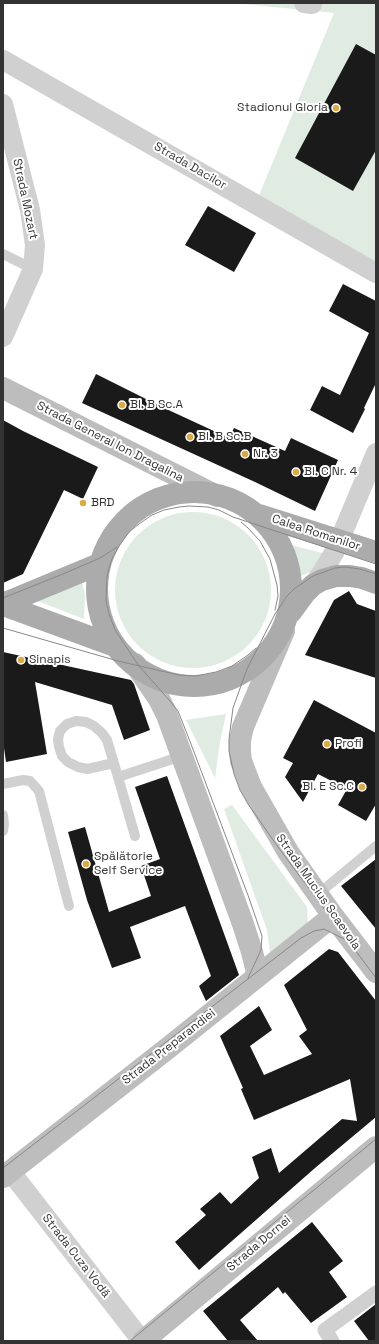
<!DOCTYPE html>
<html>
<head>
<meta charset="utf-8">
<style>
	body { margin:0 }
	#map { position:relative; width:379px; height:1344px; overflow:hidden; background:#fff; font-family:"Space Grotesk",sans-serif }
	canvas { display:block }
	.frame { position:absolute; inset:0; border:4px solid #333; pointer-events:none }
</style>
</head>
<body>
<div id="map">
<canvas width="379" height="1344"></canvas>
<div class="frame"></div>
</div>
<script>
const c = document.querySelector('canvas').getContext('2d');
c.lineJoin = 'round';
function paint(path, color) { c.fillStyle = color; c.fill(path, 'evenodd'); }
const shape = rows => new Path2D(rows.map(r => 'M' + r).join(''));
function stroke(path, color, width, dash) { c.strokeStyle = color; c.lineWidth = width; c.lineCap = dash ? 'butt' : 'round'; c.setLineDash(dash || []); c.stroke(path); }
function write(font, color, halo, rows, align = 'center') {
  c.font = font + ' "Space Grotesk",sans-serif'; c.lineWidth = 4; c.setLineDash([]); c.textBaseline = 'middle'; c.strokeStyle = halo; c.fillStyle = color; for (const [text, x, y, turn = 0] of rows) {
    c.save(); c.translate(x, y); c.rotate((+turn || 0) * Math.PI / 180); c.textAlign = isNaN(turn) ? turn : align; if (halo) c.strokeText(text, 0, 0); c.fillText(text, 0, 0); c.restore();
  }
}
paint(shape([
	[233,3,376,3,376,263,258,198,334,13],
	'115 590a78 78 0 1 1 156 0a78 78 0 1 1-156 0Z',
	[291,545,326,554,315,570,301,576,298,560],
	[81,578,85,594,84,619,30,598],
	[226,714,220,742,215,778,186,720],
	[232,805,307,907,308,925,270,953,267,930,224,809]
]), '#e0ebe2');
paint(shape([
	[356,44,376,55,376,150,353,191,295,158],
	[208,206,256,233,234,272,185,245],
	[343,284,376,301,376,383,364,408,365,409,353,433,310,410,322,386,340,395,369,333,329,311],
	[96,374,162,407,229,438,234,428,285,451,291,438,338,460,315,511,255,482,82,403],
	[3,420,23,431,98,467,83,499,64,490,23,574,3,583],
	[349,591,357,604,376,611,376,678,305,655,334,600],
	[3,652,131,680,134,684,150,730,124,740,112,705,35,682,47,754,6,762,3,741],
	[314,700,376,733,376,804,366,821,338,805,347,789,318,774,303,802,285,777,293,763,283,758],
	[167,776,239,975,206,1001,199,986,211,976,185,906,130,927,141,958,112,968,87,900,68,832,85,827,109,912,151,896,141,866,160,859,135,787],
	[376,859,376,929,341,886],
	[329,949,338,952,376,1001,376,1117,315,1168,199,1270,175,1242,206,1215,200,1209,220,1192,231,1204,259,1178,252,1157,271,1148,279,1173,342,1119,357,1121,350,1079,254,1120,241,1089,243,1088,220,1036,259,1006,272,1030,250,1046,264,1075,312,1054,299,1036,307,1030,284,985],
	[312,1222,343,1261,329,1272,347,1297,311,1323,285,1292,283,1294,278,1287,240,1320,258,1341,228,1341,203,1311],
	[376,1304,376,1341,369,1341,354,1321]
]), '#1a1a1a');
stroke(shape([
	[3,254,33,269],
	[114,763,87,769,78,767,68,762,62,756,59,747,58,739,60,731,67,724,76,721,86,722,94,726,102,733,107,740,118,777,182,756],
	[118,777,135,836],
	[3,784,23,780,30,781,39,791,69,906],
	[3,815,4,824,3,831],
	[318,894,376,846]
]), '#d0d0d0', 10);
stroke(shape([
	[332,1341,325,1330,376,1293]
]), '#d0d0d0', 15);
stroke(shape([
	[304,3,312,4],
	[3,60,376,273],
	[3,104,30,210,35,245,33,269,3,337],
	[313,585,323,571,335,551,376,453],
	[10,1171,142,1341]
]), '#d0d0d0', 20);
stroke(shape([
	[3,388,217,496],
	[284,631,243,727,240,740,240,752,241,761,251,787,288,852,333,916,376,972],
	[135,664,159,699,167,715,243,924,252,952,258,976],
	[3,1177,168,1048,333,916],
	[143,1341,376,1147]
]), '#bdbdbd', 22);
stroke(shape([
	'97 589a97 97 0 1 1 194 0a97 97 0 1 1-194 0Z',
	[259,515,376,552],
	[3,604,97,565],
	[3,605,112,645],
	[291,612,305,593,313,585,322,580,336,576,350,576,362,578,376,583]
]), '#ababab', 22);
stroke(shape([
	[241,522,248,528,260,541,270,559,277,585,278,596,275,610],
	[376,574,360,569,345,567,335,568,313,576,294,589,287,596,275,614,247,669,233,708,229,739,229,751,234,774,240,790,248,804,278,847,376,978],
	[3,598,63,574,100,558,117,547],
	[3,628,118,661,179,675,195,676,216,672,232,666,248,655,256,648],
	[248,978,261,950,262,936,249,898,191,744,178,711,170,701,139,666,115,630,109,614,106,600,107,576,111,561,119,546,129,532,139,524,152,515,164,510,179,507,189,506,208,507,219,510,233,517,376,564],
	[3,1168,301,938,314,931,324,929,346,940],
	[130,1341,376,1139]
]), '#888', 1);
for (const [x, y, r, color] of [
	[336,108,4,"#d8ab47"],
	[122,405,4,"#d8ab47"],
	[190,437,4,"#d8ab47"],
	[245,454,4,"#d8ab47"],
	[296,472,4,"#d8ab47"],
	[83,503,4,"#d8ab47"],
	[21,660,4,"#d8ab47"],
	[327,744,4,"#d8ab47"],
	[362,787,4,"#d8ab47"],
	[86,864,4,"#d8ab47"]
]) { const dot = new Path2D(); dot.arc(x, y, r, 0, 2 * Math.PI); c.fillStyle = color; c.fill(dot); stroke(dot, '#fff', 1.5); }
write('12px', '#333', '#fff', [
	["Stadionul Gloria",328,108,"right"],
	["Bl. B Sc.A",130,405],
	["Bl. B Sc.B",198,437],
	["Nr. 3",253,454],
	["Bl. C Nr. 4",304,472],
	["BRD",91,503],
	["Sinapis",29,660],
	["Profi",335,744],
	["Bl. E Sc.C",354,787,"right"],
	["Spălătorie",94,857],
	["Self Service",94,871]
], 'left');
write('12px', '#333', '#fff', [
	["Strada Dacilor",190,166,30],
	["Strada Mozart",25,199,78],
	["Strada General Ion Dragalina",110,442,27],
	["Calea Romanilor",316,533,18],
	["Strada Mucius Scaevola",318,892,55],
	["Strada Preparandiei",169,1047,-38],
	["Strada Dornei",259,1244,-40],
	["Strada Cuza Vodă",76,1256,52]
]);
</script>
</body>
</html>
